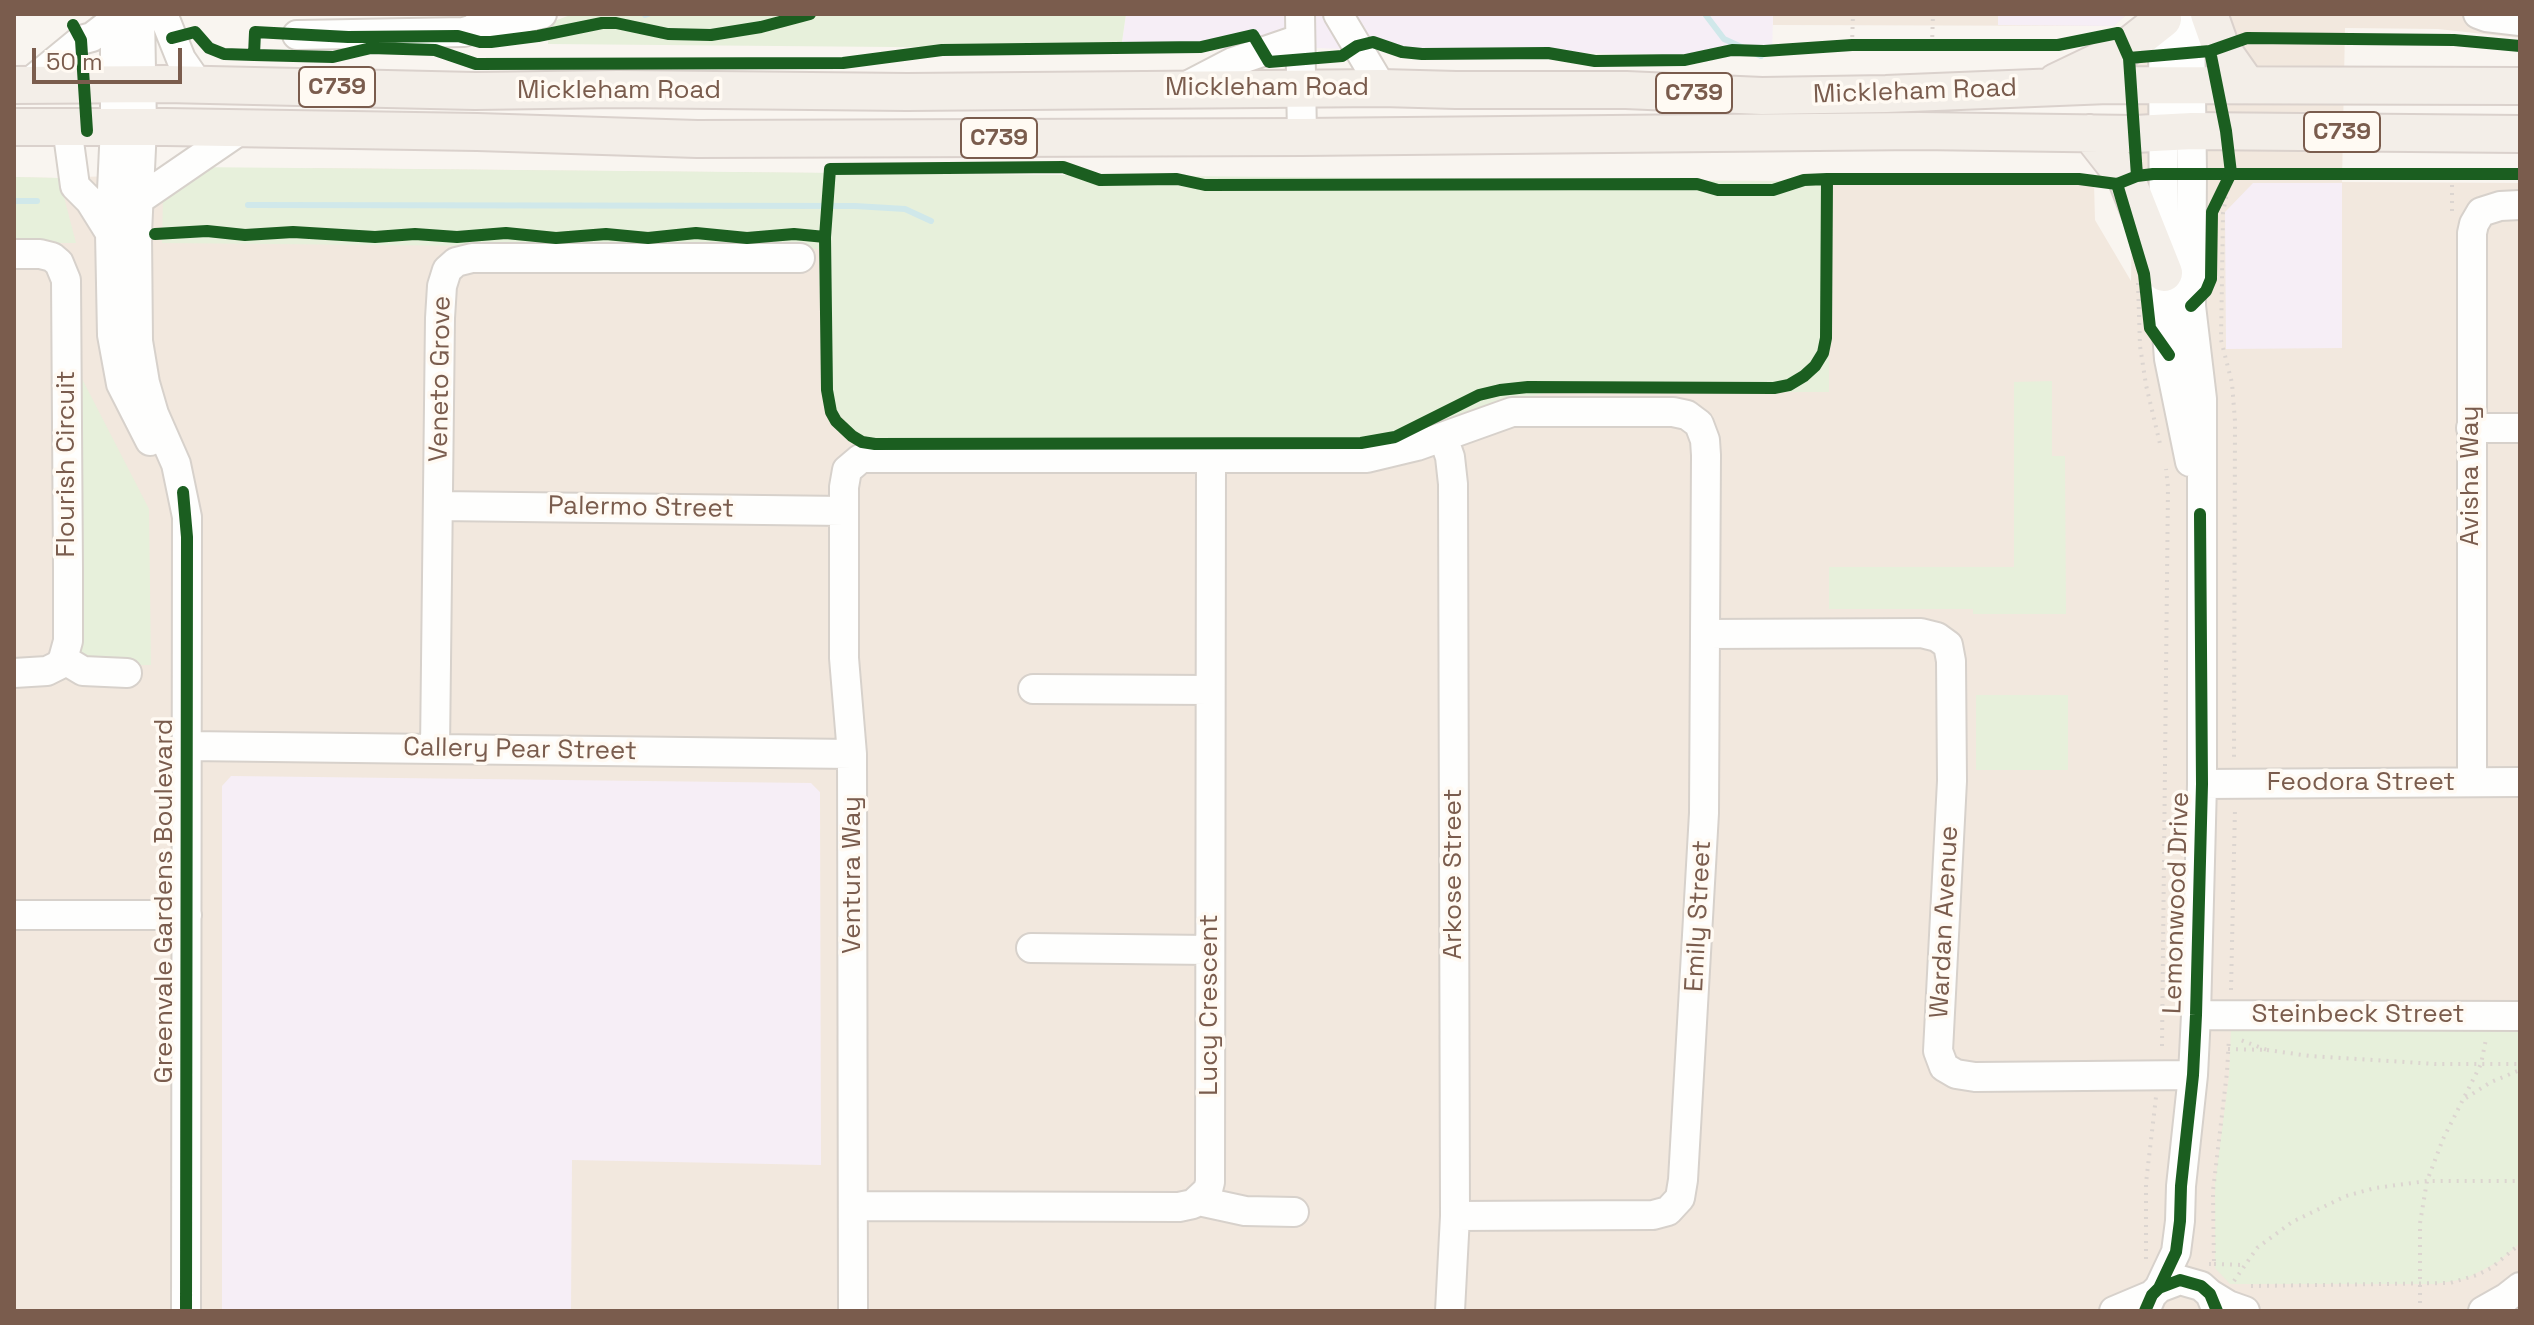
<!DOCTYPE html>
<html>
<head>
<meta charset="utf-8">
<style>
	body { margin:0 }
	#map { position:relative; width:2534px; height:1325px; overflow:hidden; background:#f9f5f0; font-family:"Space Grotesk",sans-serif }
	canvas { display:block }
	.frame { position:absolute; inset:0; border:16px solid #7a5c4d; pointer-events:none }
	.scale { position:absolute; left:32px; top:48px; width:150px; height:36px; box-sizing:border-box; border:4px solid #7a5c4d; border-top:0; padding-left:10px; font-size:24px; line-height:28px; white-space:nowrap; color:#7a5c4d; -webkit-text-stroke:6px #fffaf3; paint-order:stroke }
</style>
</head>
<body>
<div id="map">
<canvas width="2534" height="1325"></canvas>
<div class="frame"></div>
<div class="scale">50 m</div>
</div>
<script>
const c = document.querySelector('canvas').getContext('2d');
c.lineJoin = 'round';
function paint(path, color) { c.fillStyle = color; c.fill(path, 'evenodd'); }
const shape = rows => new Path2D(rows.map(r => 'M' + r).join(''));
function stroke(path, color, width, dash) { c.strokeStyle = color; c.lineWidth = width; c.lineCap = dash ? 'butt' : 'round'; c.setLineDash(dash || []); c.stroke(path); }
function write(font, color, halo, rows, align = 'center') {
  c.font = font + ' "Space Grotesk",sans-serif'; c.lineWidth = 7; c.setLineDash([]); c.textBaseline = 'middle'; c.strokeStyle = halo; c.fillStyle = color; for (const [text, x, y, turn = 0] of rows) {
    c.save(); c.translate(x, y); c.rotate((+turn || 0) * Math.PI / 180); c.textAlign = isNaN(turn) ? turn : align; if (halo) c.strokeText(text, 0, 0); c.fillText(text, 0, 0); c.restore();
  }
}
paint(shape([
	[1773,14,2127,14,2114,26,1773,25],
	[2135,14,2520,14,2520,38,2438,29,2345,28,2342,182,2520,183,2520,1311,14,1311,14,177,59,178,316,168,1325,178,2094,183,2095,220,2131,281]
]), '#f2e8de');
paint(shape([
	[1126,14,1773,14,1772,55,1388,51,1246,45,1229,49,1121,49],
	[1998,14,2127,14,2114,26,1998,25],
	[2253,183,2342,183,2342,348,2226,349,2225,212],
	[231,776,811,783,820,792,821,1165,572,1160,571,1311,222,1311,222,786]
]), '#f6eef6');
paint(shape([
	[573,14,1126,14,1121,49,548,44,549,23],
	[187,167,1829,182,1829,392,1553,392,1540,394,1497,408,1415,439,871,440,855,433,835,409,820,315,819,249,162,243,163,197],
	[14,177,59,178,76,243,14,243],
	[76,367,149,509,151,665,88,666,76,656],
	[2052,381,2052,456,2065,456,2066,614,1973,614,1973,609,1829,609,1829,567,2014,567,2014,382],
	[1976,695,2068,695,2068,770,1976,770],
	[2520,1028,2520,1243,2498,1262,2465,1279,2435,1284,2230,1284,2215,1268,2215,1183,2229,1076,2231,1029]
]), '#e7f0db');
stroke(shape([
	[1705,14,1724,39,1761,56],
	[645,15,648,14],
	[14,201,37,201],
	[248,205,855,206,905,209,931,221]
]), '#d0e8ea', 6);
const minor = shape([
	[115,14,115,127,110,233,112,335,121,384,150,441],
	[140,14,142,127,137,233,138,341,145,383,154,414,176,464,187,517,186,1311],
	[163,14,181,59,199,85],
	[480,14,487,21,500,24,542,14],
	[1300,14,1302,137],
	[1338,14,1382,88],
	[2163,14,2164,295,2169,359,2190,462],
	[2478,14,2486,17,2520,21],
	[297,35,464,32,474,29,487,21],
	[25,86,81,40,92,37,114,20],
	[1183,88,1233,62,1300,39],
	[67,127,75,186,90,201,110,233],
	[137,201,242,129],
	[14,254,40,254,52,257,59,263,66,280,68,569,68,641,63,659,59,665,47,671,14,673],
	[2471,428,2520,428],
	[1443,437,1450,457,1453,484,1455,1216,1450,1311],
	[439,506,844,511],
	[1706,634,1921,633,1937,637,1948,645,1951,661,1952,781,1938,1051,1944,1067,1956,1074,1975,1077,2193,1075],
	[63,659,83,671,127,673],
	[1033,689,1210,690],
	[188,746,852,754],
	[435,749,440,318,442,286,447,270,456,262,472,258,800,258],
	[2472,782,2472,233,2474,224,2481,212,2500,206,2520,205],
	[2202,784,2520,782],
	[14,915,187,915],
	[1031,948,1210,950],
	[2196,1015,2520,1016],
	[1199,1201,1245,1211,1294,1212],
	[853,1206,1179,1207,1193,1204,1208,1190,1210,1182,1211,458],
	[2159,1288,2176,1252,2180,1221,2181,1186,2193,1075,2196,1015,2202,784,2202,399,2191,306,2192,173,2190,14],
	[2210,1294,2228,1305,2245,1311],
	[853,1311,852,754,844,658,844,487,847,470,860,459,866,458,1367,458,1417,446,1512,412,1673,412,1687,415,1699,424,1705,440,1706,455,1704,813,1683,1180,1680,1198,1668,1211,1653,1215,1455,1216],
	[2114,1311,2152,1295],
	[2145,1311,2152,1295,2159,1288,2180,1280,2201,1286,2210,1294,2217,1311],
	[2483,1311,2506,1298,2520,1287]
]);
const major = shape([
	[2209,14,2221,48,2247,85],
	[2056,82,2125,49,2163,19],
	[14,85,166,84,475,91,618,89,907,92,1382,88,1456,90,1626,90,1762,96,1886,94,2108,85,2520,86],
	[14,127,166,127,477,132,697,139,1302,137,1920,131,2135,134,2192,131,2520,134],
	[2090,133,2127,180,2164,273]
]);
stroke(minor, '#d7d1cb', 32);
stroke(major, '#dad1cc', 40);
stroke(shape([
	[1852,45,1853,14],
	[1932,45,1933,14],
	[2231,173,2223,213,2221,340,2232,383,2235,421,2234,761],
	[2452,211,2452,174],
	[2138,283,2140,346,2146,385,2161,448],
	[2231,990,2235,808],
	[2162,1046,2168,487,2166,469],
	[2228,1049,2267,1050,2238,1039],
	[2267,1050,2310,1056,2436,1064,2520,1064],
	[2466,1098,2491,1082,2520,1070],
	[2146,1259,2146,1183,2156,1097],
	[2209,1264,2214,1264,2213,1191,2227,1072,2229,1038],
	[2214,1264,2243,1265],
	[2234,1281,2257,1248,2292,1222,2346,1196,2375,1188,2427,1181,2520,1181],
	[2251,1286,2450,1283,2477,1275,2491,1268,2520,1244],
	[2420,1311,2420,1223,2427,1181,2443,1139,2481,1064,2486,1039]
]), '#dcd5d0', 4, [2, 6]);
stroke(minor, '#fefefd', 28);
stroke(major, '#f3eee8', 36);
stroke(shape([
	[73,25,81,40,87,131],
	[172,38,195,32,209,48,224,54,254,55,255,32,348,37,458,36,480,42,491,42,538,36,602,23,616,23,668,34,711,35,761,27,810,14],
	[254,55,333,57,371,48,435,50,476,64,843,63,942,50,1201,47,1253,35,1269,62,1342,56,1357,46,1373,42,1402,52,1422,54,1548,53,1595,61,1685,60,1732,50,1764,51,1852,45,2058,45,2118,33,2129,58,2210,51,2247,38,2454,40,2520,46],
	[2129,58,2137,176],
	[1827,179,1804,180,1773,190,1718,190,1697,184,1205,185,1177,179,1100,180,1063,167,830,169,825,237,827,390,831,412,836,421,852,436,862,442,875,444,1361,443,1395,437,1479,395,1500,390,1528,387,1774,388,1789,385,1804,376,1815,366,1823,353,1826,338,1827,179,2079,179,2117,184,2137,176,2153,174,2520,174],
	[2117,184,2144,274,2150,328,2169,355],
	[155,234,207,231,245,235,293,232,375,237,415,234,457,237,506,233,556,238,606,234,648,238,696,233,747,238,794,234,825,237],
	[2191,306,2206,291,2211,279,2212,212,2231,173,2226,131,2210,51],
	[183,492,187,537,186,1311],
	[2159,1288,2176,1252,2180,1221,2181,1186,2193,1075,2196,1015,2202,784,2200,514],
	[2145,1311,2152,1295,2159,1288,2180,1280,2201,1286,2210,1294,2217,1311]
]), '#1b5e20', 12);
for (const [x, y, w] of [
	[337,87,76],
	[1694,93,76],
	[2342,132,76],
	[999,138,76]
]) { const box = new Path2D(); box.roundRect(x - w / 2, y - 20, w, 40, 6); c.fillStyle = '#fffaf3'; c.fill(box); stroke(box, '#7a5c4d', 2); }
write('bold 24px', '#7a5c4d', null, [
	["C739",337,87],
	["C739",1694,93],
	["C739",2342,132],
	["C739",999,138]
]);
write('26px', '#7a5c4d', '#fffaf3', [
	["Mickleham Road",1267,88],
	["Mickleham Road",619,91],
	["Mickleham Road",1915,92,-2],
	["Veneto Grove",441,379,-89],
	["Flourish Circuit",67,464,-90],
	["Avisha Way",2471,476,-90],
	["Palermo Street",641,508,1],
	["Callery Pear Street",520,750,1],
	["Feodora Street",2361,783],
	["Arkose Street",1454,874,-90],
	["Ventura Way",853,875,-90],
	["Greenvale Gardens Boulevard",165,901,-90],
	["Lemonwood Drive",2177,903,-88],
	["Emily Street",1699,916,-87],
	["Wardan Avenue",1945,922,-87],
	["Lucy Crescent",1210,1005,-90],
	["Steinbeck Street",2358,1015]
]);
</script>
</body>
</html>
